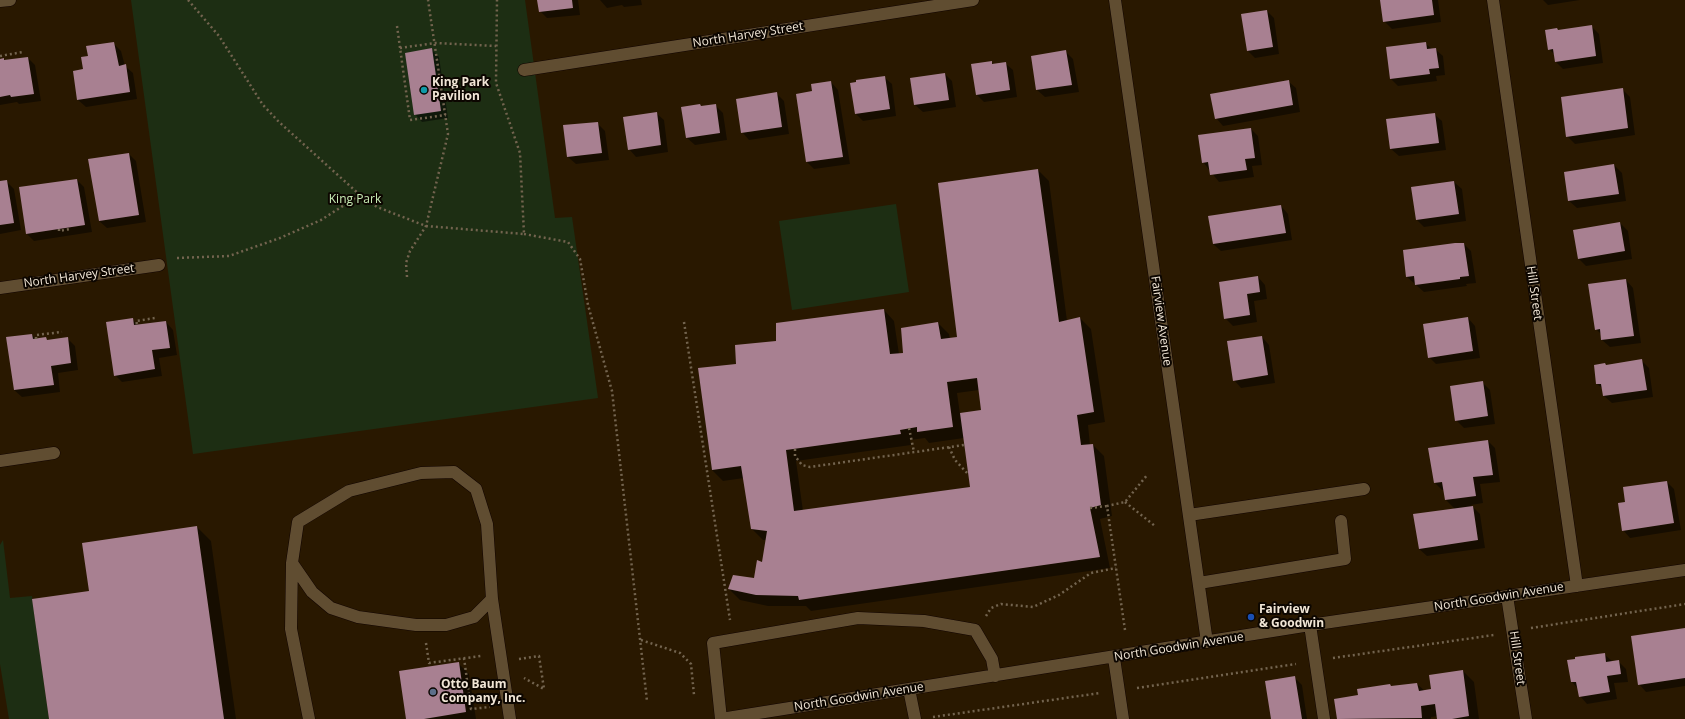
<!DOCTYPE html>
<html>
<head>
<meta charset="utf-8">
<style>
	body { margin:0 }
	canvas { display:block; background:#291800 }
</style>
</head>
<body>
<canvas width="1685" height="719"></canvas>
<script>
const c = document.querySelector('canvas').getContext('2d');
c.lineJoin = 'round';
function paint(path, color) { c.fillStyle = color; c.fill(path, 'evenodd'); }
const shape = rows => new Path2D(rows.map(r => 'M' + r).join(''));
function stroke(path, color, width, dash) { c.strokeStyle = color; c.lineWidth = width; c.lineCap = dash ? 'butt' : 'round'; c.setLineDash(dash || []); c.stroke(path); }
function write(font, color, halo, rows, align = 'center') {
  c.font = font + ' "Open Sans",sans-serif'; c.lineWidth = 4; c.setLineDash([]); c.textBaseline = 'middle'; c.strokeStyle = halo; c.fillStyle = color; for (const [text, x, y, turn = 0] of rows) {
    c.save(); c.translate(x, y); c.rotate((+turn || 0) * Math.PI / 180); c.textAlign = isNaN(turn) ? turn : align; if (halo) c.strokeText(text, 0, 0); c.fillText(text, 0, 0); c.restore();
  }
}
paint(shape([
	[131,0,525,0,555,218,572,217,598,398,193,454],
	[896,204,909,292,792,310,779,221],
	[3,540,10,598,32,596,49,719,9,719,0,664,0,545]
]), '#1d2e13');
paint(shape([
	[538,0,578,0,580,15,547,18,540,11],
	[600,0,641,0,642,5,624,7,622,5,607,8],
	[1381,0,1438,0,1441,22,1392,29,1384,21],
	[1543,0,1580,0,1548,5],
	[1267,11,1274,18,1279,54,1255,58,1248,51],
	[1591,26,1599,34,1603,63,1563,69,1556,62,1555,55,1549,49,1559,31],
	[113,43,121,51,125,66,133,73,137,99,86,107,78,100,74,71,84,70,89,57],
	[1425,43,1432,49,1435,49,1443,56,1445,75,1436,76,1437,81,1398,86,1391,79],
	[431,49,439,57,448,118,422,122,415,114],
	[1066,52,1073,59,1079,92,1045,97,1037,90],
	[28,58,35,65,41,101,19,104,17,102,0,105,0,60,4,59,6,61],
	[991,62,994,65,1005,63,1013,70,1017,97,984,102,977,95],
	[945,74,952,81,956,107,923,112,915,105,911,79],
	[884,77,892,84,896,116,863,121,856,114],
	[1288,81,1296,88,1300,112,1223,126,1216,118],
	[831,82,838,90,850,164,814,169,807,162,797,94,813,92],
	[1622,89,1630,97,1635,135,1575,144,1567,136],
	[776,93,784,101,789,134,749,140,742,132],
	[700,105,702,107,715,105,723,113,727,140,695,145,687,138,683,108],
	[656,113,664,120,668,152,636,157,629,149],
	[1434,114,1442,121,1446,150,1399,156,1391,149],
	[597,123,605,131,609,160,576,164,568,157,564,126],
	[1251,129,1258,136,1262,165,1252,166,1254,177,1219,182,1203,162],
	[129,154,136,161,146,222,107,228,99,221],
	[1614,165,1622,173,1626,201,1577,208,1569,201],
	[1038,170,1049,181,1067,321,1080,318,1091,329,1105,422,1088,425,1090,445,1093,445,1104,456,1112,516,1100,519,1110,568,811,611,806,606,768,606,740,600,729,589,754,579,763,564,767,540,763,540,752,529,744,478,723,481,712,470,700,369,737,365,777,342,884,310,894,321,899,354,904,354,938,323,949,334,950,339,958,337],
	[979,390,982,411,960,414,957,393],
	[925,438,929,443,964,438,971,487,803,511,796,461,911,445,910,440],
	[77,180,84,187,92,232,34,241,27,234],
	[6,181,14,189,21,230,0,234,0,182],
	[1454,182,1462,189,1466,221,1424,227,1417,220],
	[1281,206,1288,214,1292,240,1221,251,1213,244],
	[1620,223,1628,231,1632,259,1586,266,1579,259],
	[1464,244,1471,251,1476,283,1466,284,1467,286,1424,292,1407,277],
	[1258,277,1265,285,1267,299,1254,301,1257,322,1233,326,1225,318],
	[1626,280,1633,288,1641,343,1610,347,1602,340,1602,335,1596,329],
	[1468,318,1475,326,1480,358,1436,364,1429,357],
	[132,319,138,325,166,322,173,330,177,355,159,358,162,376,122,382,115,375],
	[32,335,37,340,46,339,48,341,67,338,75,346,78,370,58,373,60,392,22,397,14,390],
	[1262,337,1269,345,1275,383,1241,388,1234,380],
	[1642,361,1649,368,1653,397,1612,403,1604,396,1603,389,1597,384,1607,366],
	[1483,383,1490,390,1495,424,1464,428,1456,420],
	[1488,441,1495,448,1500,482,1480,484,1483,503,1471,505,1480,514,1485,548,1427,556,1419,549,1455,509,1446,500,1445,490,1442,490,1435,483],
	[1667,482,1674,489,1681,530,1630,538,1623,530],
	[197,527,211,541,236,719,50,719,90,591],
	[1685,629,1685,686,1646,692,1639,684],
	[1604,654,1612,661,1618,661,1626,669,1628,682,1614,683,1617,699,1587,704,1580,696,1578,689,1572,682],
	[458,663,469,674,476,719,407,719],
	[1463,671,1474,682,1479,719,1438,719,1438,716,1431,717,1431,719,1338,719,1335,699,1359,696,1392,687,1417,684,1425,691,1432,690],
	[1295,678,1302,685,1307,719,1272,719]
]), '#0007');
paint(shape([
	[537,0,572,0,573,8,539,12],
	[1380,0,1432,0,1434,15,1383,22],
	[1267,10,1273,47,1247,51,1241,14],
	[1592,25,1596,56,1555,62,1553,49,1548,50,1545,30,1557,28,1558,30],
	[114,42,119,66,126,64,130,92,77,100,73,71,83,69,81,57,88,56,86,46],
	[1426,42,1427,49,1436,48,1439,68,1429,69,1430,74,1390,79,1386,47],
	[432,48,441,111,414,115,405,53],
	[1066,50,1072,85,1036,90,1031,56],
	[28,57,34,94,11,97,10,95,0,97,0,59,4,58,4,60],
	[992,61,992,64,1006,62,1010,90,976,95,971,64],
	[945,73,949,100,914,105,910,78],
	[885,76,890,109,855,114,850,83,856,82,856,80],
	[1289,80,1293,105,1215,119,1210,94],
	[831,81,843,157,806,162,796,94,812,91,811,84],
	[1623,88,1628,128,1566,137,1561,97],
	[777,92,782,127,741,133,736,99],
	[700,104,701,106,716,104,720,133,686,138,681,107],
	[657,112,661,145,628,150,623,117],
	[1435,113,1439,143,1390,149,1386,119],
	[598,122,602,153,567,157,563,125],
	[1251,128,1255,158,1245,159,1247,170,1210,175,1208,162,1202,163,1198,135],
	[129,153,139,215,99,221,88,159],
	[1614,164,1619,194,1568,201,1564,172],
	[1038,169,1059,322,1080,317,1094,412,1077,415,1081,445,1093,444,1101,505,1090,508,1100,557,799,600,798,596,756,595,728,589,733,575,754,578,757,560,762,562,767,531,751,529,741,466,712,470,698,368,736,364,735,345,776,341,776,323,884,309,890,354,903,353,901,328,938,322,941,339,957,337,938,183],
	[977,378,981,410,960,413,970,487,794,511,786,450,901,434,900,430,917,427,917,432,953,427,947,382],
	[77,179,85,225,26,234,19,187],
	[7,180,14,223,0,225,0,181],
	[1454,181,1459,214,1416,220,1411,187],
	[1281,205,1286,233,1213,244,1208,216],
	[1620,222,1625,251,1578,259,1573,230],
	[1455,243,1464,243,1469,276,1460,277,1460,279,1415,285,1414,276,1406,277,1403,250],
	[1258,276,1260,292,1247,294,1250,315,1224,319,1219,282],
	[1626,279,1634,336,1601,340,1600,329,1595,330,1588,284],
	[1468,317,1473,351,1428,358,1423,324],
	[133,318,134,325,166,321,170,348,152,350,155,369,114,376,106,322],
	[32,334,33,339,46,337,47,340,68,337,71,363,51,366,54,385,14,390,6,337],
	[1262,336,1268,375,1233,381,1227,341],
	[1642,359,1647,390,1603,396,1601,384,1596,384,1594,365,1605,363,1606,365],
	[1483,381,1488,416,1455,421,1450,386],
	[1488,440,1493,475,1473,477,1476,496,1445,500,1442,482,1434,483,1428,448],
	[1667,481,1674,523,1622,531,1618,503,1625,502,1623,487],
	[1473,506,1478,540,1419,549,1413,514],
	[197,526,224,719,49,719,32,599,89,591,82,543],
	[1685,628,1685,678,1638,685,1631,636],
	[1605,653,1606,662,1619,660,1621,674,1607,676,1610,692,1579,697,1576,682,1571,682,1567,660,1575,659,1575,657],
	[459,662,466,712,424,719,406,719,399,671],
	[1463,670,1469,716,1452,719,1437,719,1435,704,1421,706,1422,718,1337,719,1334,699,1358,695,1357,689,1390,684,1391,686,1417,683,1419,691,1431,689,1429,675],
	[1295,676,1302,719,1271,719,1265,681]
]), '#a88091');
const minor = shape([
	[1115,0,1207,642],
	[1493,0,1577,586],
	[0,1,10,0],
	[524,70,973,0],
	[0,288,159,265],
	[0,461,54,453],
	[1189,515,1364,489],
	[292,563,312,592,331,608,358,617,416,625,446,625,474,617,492,599],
	[1199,583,1345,559,1341,521],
	[1507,596,1526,719],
	[1310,625,1324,719],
	[1114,658,1123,719],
	[909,689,915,719],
	[309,719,291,629,292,563,298,522,349,491,421,473,454,472,476,489,487,524,492,599,510,719],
	[721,719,1310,625,1685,570],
	[721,719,713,643,858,618,924,621,975,630,992,659,995,676]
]);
stroke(minor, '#110400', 13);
stroke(shape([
	[188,0,219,36,263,105,279,122,360,195,377,207,426,226,524,234,520,153,496,83,497,0],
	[397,26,410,120,446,115],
	[400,48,435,43,496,46],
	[0,56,23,52],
	[59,229,59,231,70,229],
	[524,234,568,242,580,259,588,305,612,391,647,701],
	[177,258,229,256,280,238,321,220,360,195],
	[407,277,406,263,410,251,426,226,448,134,428,0],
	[684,322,730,620],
	[137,324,136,321,155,318],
	[36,339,36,335,62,332],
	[909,428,914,452],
	[949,447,955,460,968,474],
	[795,449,795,456,802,465,810,467,964,445],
	[1125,502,1155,526],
	[1090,508,1107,506],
	[986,616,991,608,1001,604,1033,607,1059,595,1091,573,1116,568],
	[1531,628,1685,604],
	[1125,630,1107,506,1125,502,1148,474],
	[641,640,680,653,691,664,694,695],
	[426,643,429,663,481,656],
	[464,658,471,709,490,707],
	[1333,658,1494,635],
	[519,659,539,656,544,689,524,678],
	[1137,688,1296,664],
	[933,717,1100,693]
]), '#73644f', 2.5, [2, 3]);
stroke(minor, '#604d31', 12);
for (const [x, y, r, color] of [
	[424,90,4,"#0f9aa8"],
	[1251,617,4,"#1a4fb4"],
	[433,692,4,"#5c6f8a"]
]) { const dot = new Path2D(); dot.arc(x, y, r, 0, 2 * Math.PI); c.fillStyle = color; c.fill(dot); stroke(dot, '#0c0600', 1.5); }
write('12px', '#f1e6d6', '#0c0600', [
	["North Harvey Street",748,35,-9],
	["North Harvey Street",79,276,-8],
	["Hill Street",1534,293,82],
	["Fairview Avenue",1161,321,82],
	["North Goodwin Avenue",1499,597,-9],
	["North Goodwin Avenue",1179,647,-9],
	["Hill Street",1517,658,82],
	["North Goodwin Avenue",859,697,-9]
]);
write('bold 12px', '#f1e6d6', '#0c0600', [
	["King Park",432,83],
	["Pavilion",432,97],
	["Fairview",1259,610],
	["& Goodwin",1259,624],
	["Otto Baum",441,685],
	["Company, Inc.",441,699]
], 'left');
write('12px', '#c9eeb6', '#0c0600', [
	["King Park",355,200]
]);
</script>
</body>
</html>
